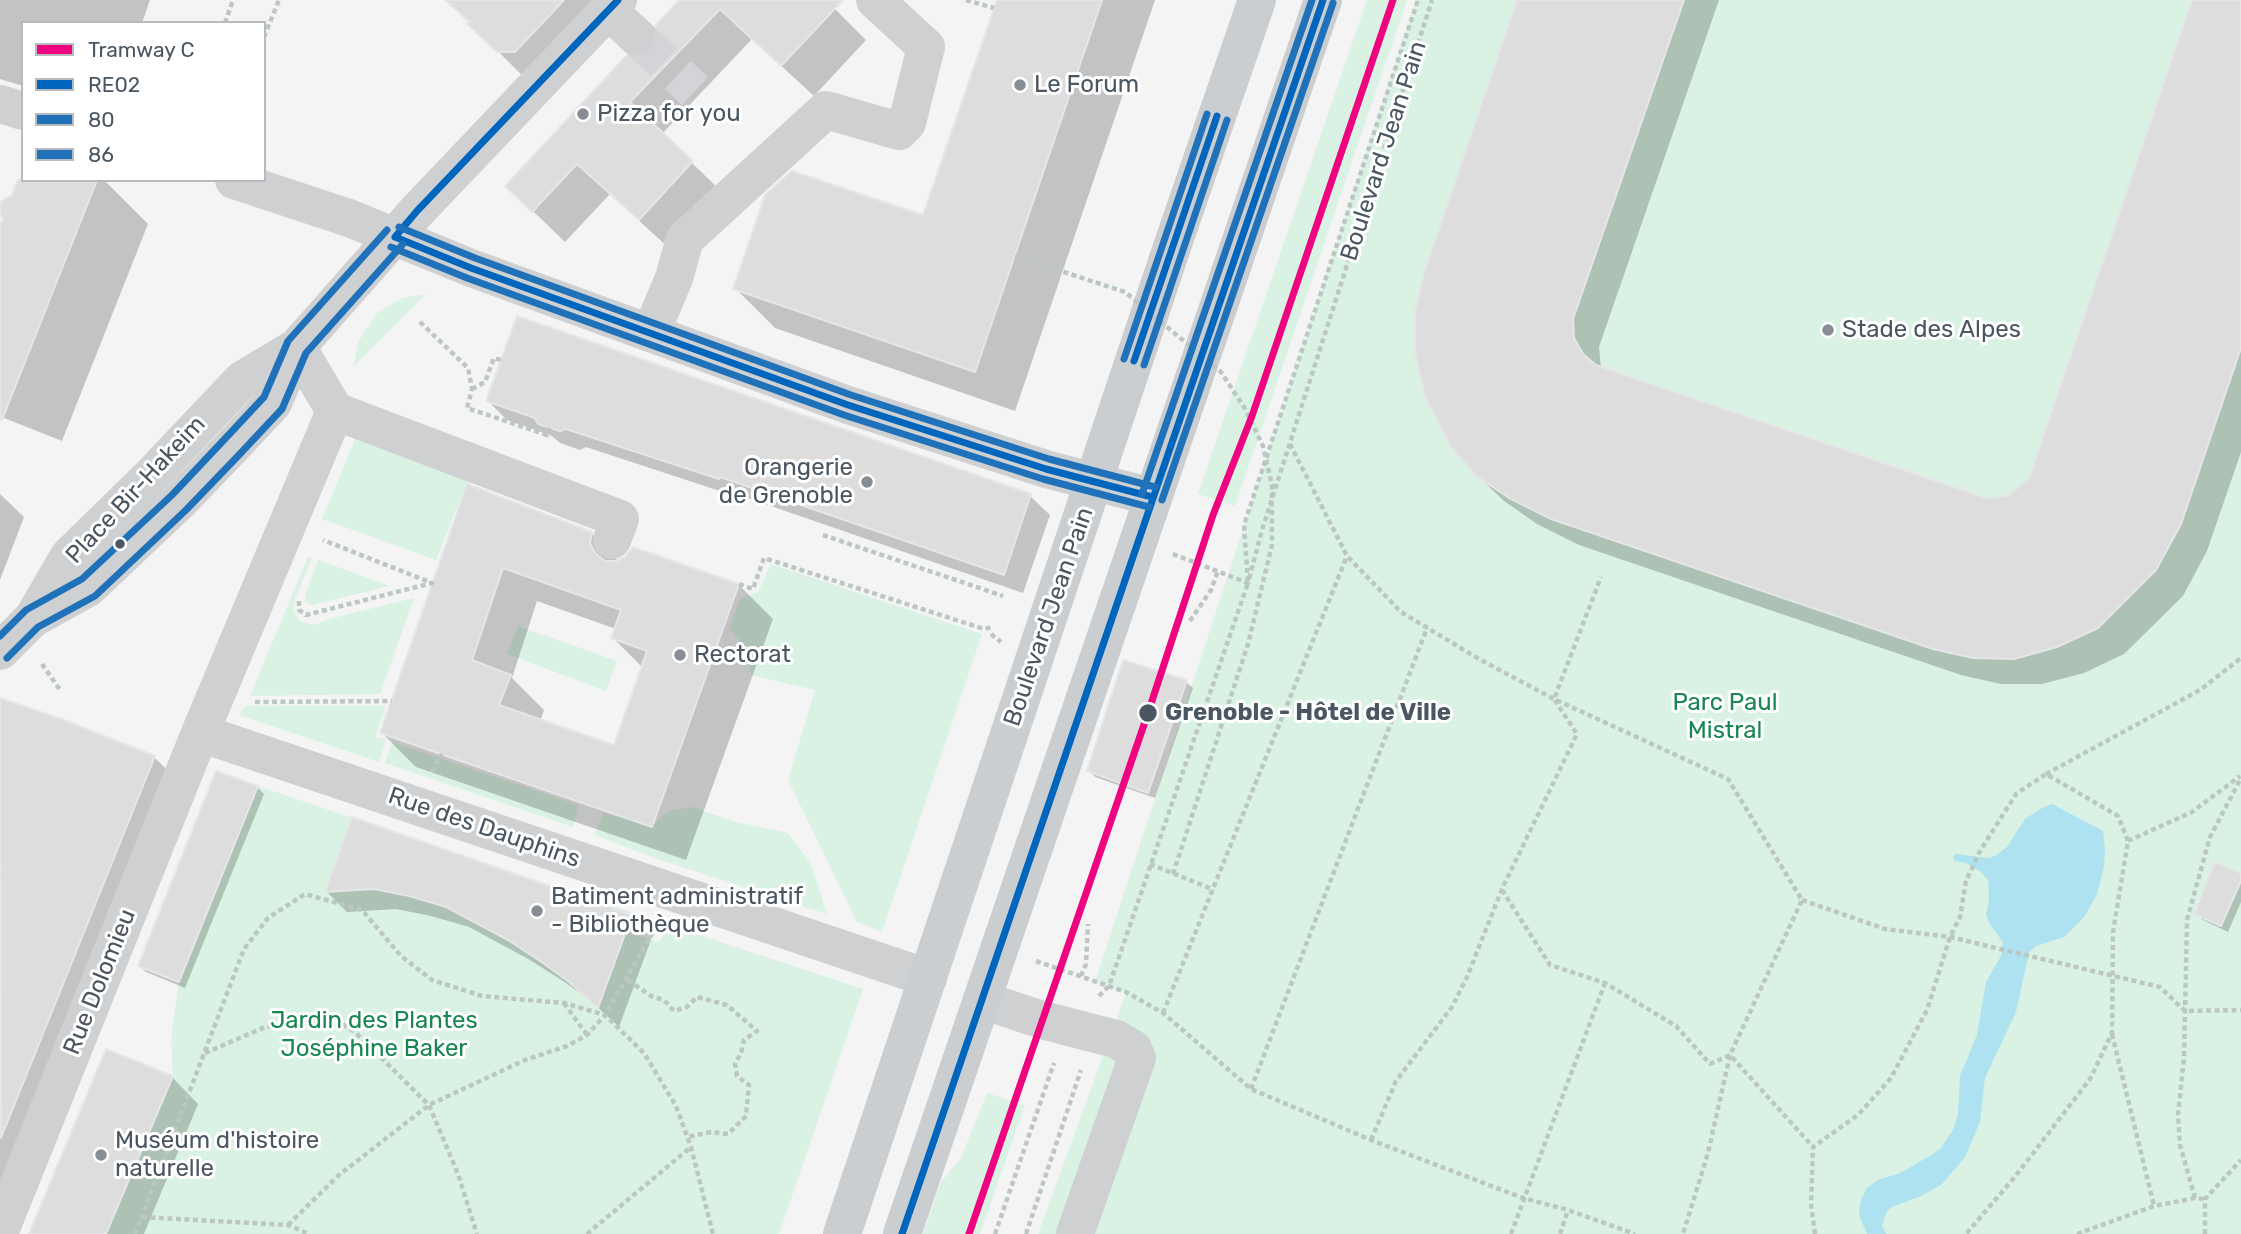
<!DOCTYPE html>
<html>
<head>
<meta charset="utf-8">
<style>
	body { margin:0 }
	#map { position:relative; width:2241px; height:1234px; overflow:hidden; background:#f4f4f4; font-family:Rubik,sans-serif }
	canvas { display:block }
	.legend { position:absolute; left:21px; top:21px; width:245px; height:161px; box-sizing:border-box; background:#fff; border:2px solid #b7bbc0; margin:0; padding:9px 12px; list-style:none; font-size:21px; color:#4a5661 }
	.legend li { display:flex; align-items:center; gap:14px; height:35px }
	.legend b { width:35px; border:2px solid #b7bbc0 }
</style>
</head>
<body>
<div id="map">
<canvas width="2241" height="1234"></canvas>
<ul class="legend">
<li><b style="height:9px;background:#ee047f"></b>Tramway C</li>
<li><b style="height:9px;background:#0065bd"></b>RE02</li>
<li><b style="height:9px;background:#1f72b9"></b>80</li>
<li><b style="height:9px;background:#1f72b9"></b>86</li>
</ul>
</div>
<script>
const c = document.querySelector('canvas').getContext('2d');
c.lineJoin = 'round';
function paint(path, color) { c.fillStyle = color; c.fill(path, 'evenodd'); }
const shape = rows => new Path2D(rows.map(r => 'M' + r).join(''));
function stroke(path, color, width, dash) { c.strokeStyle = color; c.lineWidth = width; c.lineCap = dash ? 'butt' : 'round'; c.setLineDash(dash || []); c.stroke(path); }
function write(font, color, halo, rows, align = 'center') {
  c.font = font + ' Rubik,sans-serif'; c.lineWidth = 6; c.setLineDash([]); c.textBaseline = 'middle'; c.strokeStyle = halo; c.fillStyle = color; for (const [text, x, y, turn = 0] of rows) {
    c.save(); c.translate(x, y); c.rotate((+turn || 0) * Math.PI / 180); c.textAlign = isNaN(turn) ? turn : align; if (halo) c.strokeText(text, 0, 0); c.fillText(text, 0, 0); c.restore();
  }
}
paint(shape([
	[1367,0,1407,0,1235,506,1198,494],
	[1416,0,2241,0,2241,1234,1038,1234,1126,993,1095,982],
	[426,294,354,366,358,342,378,312,402,298],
	[356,437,469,477,436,560,322,519],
	[308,557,312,558,295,599,294,611,299,621,314,625,329,619,414,598,380,694,250,696],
	[318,560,390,586,312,605,305,602,305,596],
	[771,564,982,634,882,932,857,922,788,780,815,690,751,675,742,644,729,628,740,599,758,592],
	[518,626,617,661,606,691,507,654],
	[246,706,386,706,375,737,386,739,379,762,239,715],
	[392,742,578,805,573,827,385,763],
	[258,786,634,913,633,934,659,942,669,925,863,989,779,1234,106,1234,173,1076,171,1039,179,982],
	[692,807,736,822,788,833,811,864,827,914,657,859,595,835,603,813,652,826,669,811],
	[987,1093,1025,1105,980,1234,923,1234,941,1182,960,1160]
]), '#d9f2e3');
paint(shape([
	[2052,804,2103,831,2105,850,2104,867,2097,894,2085,916,2064,937,2036,946,2029,952,2016,1012,1985,1078,1980,1122,1965,1157,1941,1185,1921,1196,1892,1207,1887,1211,1882,1225,1886,1234,1867,1234,1859,1215,1861,1199,1867,1188,1878,1180,1900,1173,1933,1154,1941,1148,1953,1130,1958,1114,1960,1076,1977,1035,1986,982,2001,956,2003,942,1991,926,1986,915,1989,900,1988,880,1981,872,1966,863,1955,861,1953,857,1956,854,1988,858,1995,856,2007,847,2025,819,2042,808]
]), '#aee2f0');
paint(shape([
	[0,0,150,0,142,23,23,23,23,86,0,79],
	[446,0,633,0,535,88],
	[682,0,826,0,866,40,814,96,752,39,662,134,723,193,671,250,610,194,565,242,507,186,642,59,653,53],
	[999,0,1155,0,1015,411,775,328,735,288,924,217],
	[1518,0,1719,0,1599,347,1601,369,1986,500,2009,497,2030,479,2194,0,2241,0,2241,452,2207,551,2183,596,2124,654,2084,673,2042,684,2001,684,1961,675,1579,545,1537,524,1504,501,1476,474],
	[23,173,23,180,104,180,148,224,62,441,4,418,0,414,0,230,5,219,0,203,14,196],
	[518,318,1030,496,1050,515,1023,593,739,495,738,497,586,447,580,450,560,443,552,436,507,420,488,401],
	[468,487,591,533,619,562,739,585,773,619,686,860,416,767,382,733],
	[537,601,616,629,613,638,643,668,615,747,540,721,544,710,512,678],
	[0,494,24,517,0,580],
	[1186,682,1193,688,1155,798,1095,777,1089,770],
	[0,700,64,721,154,757,193,796,0,1232],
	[257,787,264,794,185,988,146,972,140,966],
	[353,819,631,917,652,937,619,1027,592,1002,566,983,530,960,469,927,431,916,396,909,347,912,327,892],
	[2241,875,2241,902,2228,932,2203,920,2196,914],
	[172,1077,198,1104,144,1234,30,1234]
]), '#0003');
const building = shape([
	[445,0,564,0,515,52,497,52,467,24,470,22,445,0],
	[679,0,843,0,781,66,720,9,630,102,693,161,639,220,577,164,532,212,505,186,627,55,642,57,652,51,657,40,655,26,679,0],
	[997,0,1102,0,975,372,733,289,765,195,792,171,923,215,997,0],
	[1517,0,1684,0,1573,319,1574,338,1583,354,1596,365,1986,498,1994,498,2009,495,2029,478,2192,0,2241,0,2241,348,2181,524,2156,570,2098,628,2057,647,2014,659,1973,658,1933,649,1551,519,1509,498,1475,475,1451,447,1425,397,1415,353,1415,311,1424,273,1517,0],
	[18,180,97,180,2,420,0,420,0,226,3,219,0,213,0,202,12,195,18,180],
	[517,316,1031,494,1004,575,720,477,719,479,566,429,560,431,538,424,535,418,486,401,517,316],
	[467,484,592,532,590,543,595,553,605,561,616,561,625,557,633,547,739,584,652,827,380,733,467,484],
	[503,568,621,610,611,638,647,651,614,745,499,705,511,675,472,660,503,568],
	[1123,660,1187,680,1148,793,1087,771,1123,660],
	[0,698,64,720,155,756,1,1138,0,698],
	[216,771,258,786,179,982,138,966,216,771],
	[352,817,632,915,598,1008,569,982,543,963,508,940,446,907,409,896,374,889,325,892,352,817],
	[2215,862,2241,873,2241,881,2221,926,2194,914,2215,862],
	[106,1049,173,1076,106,1234,29,1234,106,1049]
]);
paint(building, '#ddddde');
stroke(building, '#e5e6e7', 2);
stroke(shape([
	[636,36,695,91]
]), '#d2d4d7', 38, [38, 19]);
stroke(shape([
	[966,0,994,8],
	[225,23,233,0],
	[264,37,279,0],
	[420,322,468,368,472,389,467,408,547,435,550,428],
	[472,389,485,382,494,358,501,360],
	[1290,444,1347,556,1401,612,1479,659,1554,699,1728,779,1802,900,1730,1055,1708,1153,1683,1234],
	[823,535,1003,596],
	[1173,554,1248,583,1262,530,1432,0],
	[739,584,753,589,764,558,984,629,993,627],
	[299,601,299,610,306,615,432,583,323,540],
	[1190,621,1211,590,1218,571],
	[991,634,1001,642],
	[42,664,60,690],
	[255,702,392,701],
	[432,772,442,754],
	[2046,774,2200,690,2241,658],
	[583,821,589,805],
	[2128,841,2192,812,2240,776],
	[1150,864,1212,889],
	[1173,874,1248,644,1272,545],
	[1502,890,1550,965,1605,983,1676,1026,1710,1064,1730,1055,1813,1147],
	[1802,900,1885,929,1950,937,2160,987,2185,1011,2241,1010],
	[1036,961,1126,992,1163,1013,1251,1089,1371,1140,1523,1198,1568,1210,1635,1234],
	[1081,976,1086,964,1088,924],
	[628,980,651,996,664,1000,674,1011,687,1007,697,997,727,1005,757,1031,744,1040,741,1053,735,1064,737,1076,749,1085,746,1116,728,1134,711,1132,687,1137],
	[1099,996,1109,986,1248,583,1244,525,1418,0],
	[564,1003,587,1035],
	[1163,1013,1347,556],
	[2112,1034,2154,1206],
	[205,1053,265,1027,336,1020,355,1032,429,1105,458,1174,477,1234],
	[1251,1089,1427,628],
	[1371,1140,1396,1081,1452,1007,1467,977,1502,889,1577,734,1554,699,1601,577],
	[2195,1198,2180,1145,2178,1115,2184,1058,2187,920,2210,837,2241,778],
	[142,1217,288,1225,309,1234],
	[288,1225,339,1175,429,1105,525,1060,567,1046,587,1035,605,1015,657,925],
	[135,1234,244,949,268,918,305,894,362,910,401,956,432,980,482,996,564,1003,605,1015,644,1053,676,1106,691,1147,713,1234],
	[587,1234,691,1147],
	[995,1234,1054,1063],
	[1026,1234,1081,1070],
	[1511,1234,1605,983],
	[1560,1234,1568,1210],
	[1815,1234,1811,1204,1813,1147,1858,1115,1891,1078,1927,1010,1950,937,1960,917,1966,881,1980,851,2016,794,2046,774,2118,816,2128,841,2113,932,2112,1033,2090,1079,2014,1178,1966,1234],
	[2077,1234,2154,1206,2195,1198,2205,1199],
	[2205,1234,2205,1199,2241,1160]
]), '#bcc7c4', 4.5, [5, 3.5]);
stroke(shape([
	[608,10,636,36],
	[0,104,23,111],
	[234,180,349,218,471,268,848,405,1046,469,1152,497],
	[651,333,674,278,685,239,826,110,899,131,907,123,926,47,875,0],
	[335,411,620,519,612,540],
	[33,618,69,556,152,475,242,380,297,347],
	[0,651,32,619,88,588,179,502,229,450,273,403,297,347,417,211,618,0],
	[200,733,928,978],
	[982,1000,1042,1020,1116,1039,1133,1049,1137,1058,1075,1234],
	[0,1231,200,733,335,411,297,347]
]), '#ced0d2', 38);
stroke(shape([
	[842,1234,1173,244,1257,0],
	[902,1234,1323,0]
]), '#caced1', 38);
stroke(shape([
	[1015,256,1125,292,1221,372,1244,407,1263,446,1272,485,1272,545]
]), '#bcc7c4', 4.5, [5, 3.5]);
stroke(shape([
	[395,237,471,268,848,405,1046,469,1152,497],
	[395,237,417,211,618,0],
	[1134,361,1217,116],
	[902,1234,1323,0]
]), '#0065bd', 7);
stroke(shape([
	[391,247,467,278,844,415,1043,479,1149,507],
	[1144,365,1227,120],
	[1162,500,1333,3],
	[7,658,38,627,95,596,186,510,237,457,282,409,306,353,403,244]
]), '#1f72b9', 7);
stroke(shape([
	[399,227,475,258,851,395,1049,459,1155,487],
	[1124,359,1207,114],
	[1142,494,1312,0],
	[0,636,26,610,82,579,172,495,221,443,264,397,288,341,387,230]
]), '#1f72b9', 7);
stroke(shape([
	[969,1234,1148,713,1213,515,1252,416,1393,0]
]), '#ee047f', 7);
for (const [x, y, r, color] of [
	[1020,85,7,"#868d94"],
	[583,114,7,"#868d94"],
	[1828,330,7,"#868d94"],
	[867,482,7,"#868d94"],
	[120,544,6,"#4a5661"],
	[680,655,7,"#868d94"],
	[1148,713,10,"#4a5661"],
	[537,911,7,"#868d94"],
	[101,1155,7,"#868d94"]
]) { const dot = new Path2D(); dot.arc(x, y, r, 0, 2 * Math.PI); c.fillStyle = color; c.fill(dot); stroke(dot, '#fff', 2.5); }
write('24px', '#4a5661', '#fff', [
	["Le Forum",1034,85],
	["Pizza for you",597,114],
	["Stade des Alpes",1842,330],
	["Orangerie",853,468,"right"],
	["de Grenoble",853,496,"right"],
	["Rectorat",694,655],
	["Batiment administratif",551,897],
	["- Bibliothèque",551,925],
	["Muséum d'histoire",115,1141],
	["naturelle",115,1169]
], 'left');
write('24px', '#4a5661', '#fff', [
	["Boulevard Jean Pain",1384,151,-72],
	["Place Bir-Hakeim",136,490,-47],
	["Boulevard Jean Pain",1049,617,-71],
	["Rue des Dauphins",484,828,19],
	["Rue Dolomieu",100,982,-68]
]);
write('24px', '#17864f', '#fff', [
	["Parc Paul",1725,703],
	["Mistral",1725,731],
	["Jardin des Plantes",374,1021],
	["Joséphine Baker",374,1049]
]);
write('bold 24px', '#4a5661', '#fff', [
	["Grenoble - Hôtel de Ville",1165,713]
], 'left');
</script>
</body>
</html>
